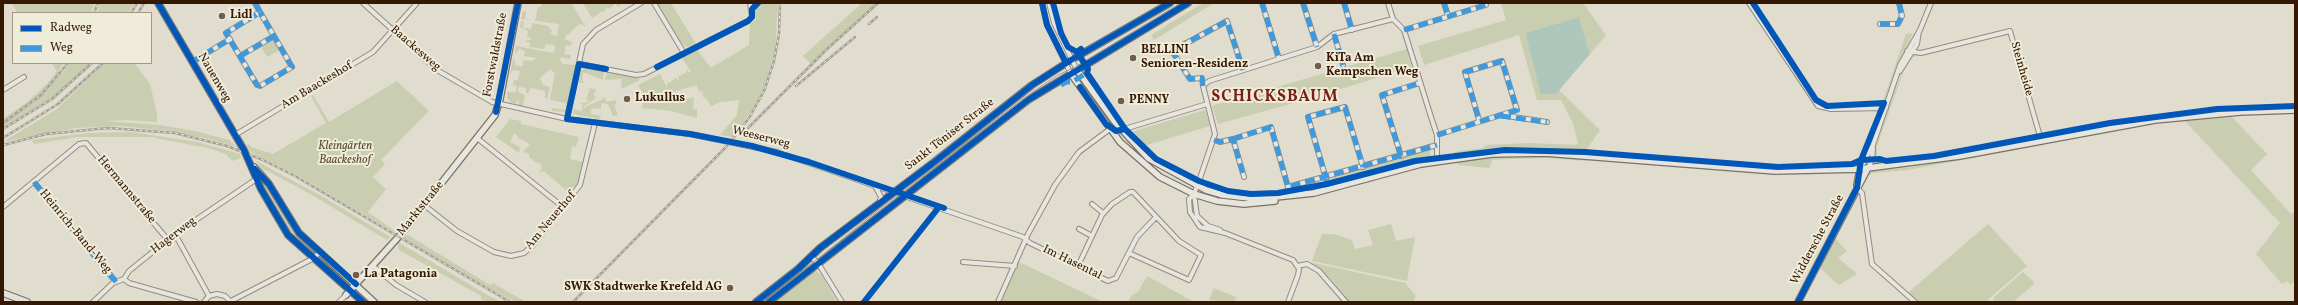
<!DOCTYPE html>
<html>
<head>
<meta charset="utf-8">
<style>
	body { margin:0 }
	#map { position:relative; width:2298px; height:305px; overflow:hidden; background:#e0dcce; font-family:Vollkorn,serif }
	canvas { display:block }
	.frame { position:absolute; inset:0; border:4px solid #351803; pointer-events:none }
	.legend { position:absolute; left:12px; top:12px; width:140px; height:52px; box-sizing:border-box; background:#f0ecda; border:1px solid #a59784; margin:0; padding:5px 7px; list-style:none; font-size:12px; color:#351803 }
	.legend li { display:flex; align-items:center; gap:8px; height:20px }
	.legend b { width:20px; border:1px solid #a59784 }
</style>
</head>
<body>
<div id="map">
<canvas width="2298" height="305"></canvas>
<div class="frame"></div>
<ul class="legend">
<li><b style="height:5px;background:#0057b8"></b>Radweg</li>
<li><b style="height:5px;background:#3e9add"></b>Weg</li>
</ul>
</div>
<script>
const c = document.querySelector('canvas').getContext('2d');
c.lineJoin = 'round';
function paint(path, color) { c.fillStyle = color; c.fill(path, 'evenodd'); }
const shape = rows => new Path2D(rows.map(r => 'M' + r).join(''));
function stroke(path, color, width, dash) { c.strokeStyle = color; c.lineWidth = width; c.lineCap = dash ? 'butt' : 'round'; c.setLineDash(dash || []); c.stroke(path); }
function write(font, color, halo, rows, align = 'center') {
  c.font = font + ' Vollkorn,serif'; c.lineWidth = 4; c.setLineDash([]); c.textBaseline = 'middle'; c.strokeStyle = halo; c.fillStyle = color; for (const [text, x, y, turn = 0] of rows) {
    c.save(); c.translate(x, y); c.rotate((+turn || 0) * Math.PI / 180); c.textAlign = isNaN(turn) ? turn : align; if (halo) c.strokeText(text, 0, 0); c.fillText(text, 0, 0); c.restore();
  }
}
paint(shape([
	[11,3,95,3,91,13,18,13],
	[100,3,134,3,128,13,97,13],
	[537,3,571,3,586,27,581,24,578,25,568,35,567,34,564,39,572,42,570,46,566,45,564,54,571,55,570,59,561,57,560,60,563,64,576,65,566,112,552,111,552,108,565,110,566,103,550,100,555,73,550,69,540,78,543,85,550,87,547,99,545,98,545,91,531,88,528,93,526,93,526,88,519,87,518,92,525,95,523,106,518,105,519,101,517,101,516,104,512,103,507,98,507,92,516,92,517,86,513,85,514,80,518,80,520,71,513,70,510,76,513,59,515,59,515,65,519,66,523,66,523,60,531,61,538,58,524,56,525,51,519,49,515,54,516,46,553,53,555,49,555,45,546,44,544,49,529,47,530,43,526,42,527,40,531,40,531,38,527,37,528,31,520,27,521,21,524,21,523,28,531,29,532,23,548,26,552,31,550,34,557,36,559,24,521,19,523,11,526,12,525,19,535,21,538,7,541,7,541,4],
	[583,3,622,3,619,7,614,3,613,6,609,9,607,7,604,12,599,12,600,13,592,18],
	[657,3,671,3,696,44,687,47,681,42],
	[760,3,778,3,775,52,764,87,755,106,733,137,720,135,737,115,739,100,720,102,711,106,706,98,703,97,702,91,699,92,697,85,651,98,677,92,679,101,694,97,693,109,697,109,697,118,671,111,642,108,643,99,645,97,638,85,660,74,667,88,667,84,675,79,675,77,679,81,678,75,680,76,687,72,686,68,689,73,691,72,682,58,697,50,711,68,749,45,750,23,756,20,754,9],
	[862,3,877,3,811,64,803,56],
	[1203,3,1214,3,1154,40,1151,35],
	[1501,3,1583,3,1606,35,1590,54,1579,17,1525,33,1536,75,1556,94,1559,90,1600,130,1587,149,1586,154,1491,153,1455,156,1454,152,1482,148,1487,145,1529,143,1576,145,1578,143,1573,124,1561,100,1537,100,1519,35,1424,65,1418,46,1506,20],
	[1747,3,1817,107,1830,111,1874,108,1880,110,1881,117,1865,156,1859,164,1856,165,1853,160,1861,157,1879,111,1874,110,1833,112,1816,109],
	[1751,3,1755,3,1816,97,1820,101,1830,104,1883,101,1906,34,1913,33,1901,60,1887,103,1831,108,1817,103],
	[273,40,280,50,267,57,261,47],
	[1407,49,1411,67,1341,89,1341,88,1301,99,1301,101,1218,124,1212,106],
	[1926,53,1913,57,1904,70,1877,146,1877,157,1892,158,1940,152,2038,135,2038,138,1969,153,1878,163,1874,154,1875,146,1901,73,1910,58,1914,55],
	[51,63,64,63,58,71,62,74,70,63,91,63,48,101,3,128,3,119,26,103,48,83,57,71],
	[105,63,135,64,150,84,157,114,157,122,127,120,105,121,160,125,195,131,229,140,237,147,209,139,169,131,120,126,76,128,3,142,57,109],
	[584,68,604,72,603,80,583,72,582,80,584,83,579,83,581,71],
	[607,72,639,78,640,80,621,89,622,79,605,80],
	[397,81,429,111,381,160,385,164,373,177,386,189,368,212,395,231,394,232,299,176,250,152,247,145,249,144,251,147,273,154,326,123,311,96,313,95,329,122],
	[587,88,595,89,596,92,593,93,596,98,590,101,586,100,590,89],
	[604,97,607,102,615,100,617,104,614,105,618,115,613,116,608,104,601,103,601,109,595,108,591,109,591,114,601,116,600,119,573,114,574,109,582,111,583,106,580,102,585,103,596,99,584,106,584,110,585,107,601,100],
	[1205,110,1210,126,1144,146,1131,132],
	[2232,117,2267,154,2251,170,2291,214,2295,211,2295,281,2290,285,2287,281,2282,284,2256,254,2280,223,2185,121],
	[510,119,521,121,521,124,579,137,576,147,572,146,570,159,584,162,576,188,573,186,568,192,544,171,539,173,542,168,540,163,535,162,529,157,529,153,523,152,530,144,517,137,517,135,514,134,510,142,520,147,519,153,496,137],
	[131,132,197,142,240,154,241,158,232,161,226,154,208,148,150,137,77,137,34,144,31,140,89,133],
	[2040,143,2043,145,1908,170,1873,173,1869,175,1862,187,1862,183,1867,173,1871,171,1912,167],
	[1429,149,1431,156,1333,181,1332,178],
	[1512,156,1541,156,1586,159,1586,161,1548,158,1509,159,1492,160,1490,168,1458,165,1457,161],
	[256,161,325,198,390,237,387,240,312,195,266,170,264,171],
	[260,180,267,185,293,231,352,284,350,288,289,233,263,189],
	[1391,224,1396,241,1415,237,1407,281,1312,261,1322,234,1333,234,1352,240,1355,249,1373,245,1368,230],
	[1988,224,2027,266,1985,302,1917,302,1909,295,1909,292],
	[408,235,490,285,493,283,526,302,515,302,490,289,402,238],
	[1835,238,1847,251,1838,258,1857,274,1839,285,1819,267],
	[398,242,489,296,501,302,487,302,481,299,481,296,401,251,398,248],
	[1019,262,1103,302,1000,302],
	[1309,262,1405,283,1416,296,1413,302,1349,302,1330,278,1318,267],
	[807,264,809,267,766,302,759,302],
	[813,270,821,274,837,302,773,302],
	[2023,272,2034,282,2033,285,2013,302,1994,302,1993,298],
	[1147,276,1194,302,1128,302,1131,296,1138,292],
	[1214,288,1236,297,1234,302,1209,300]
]), '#c8ceaf');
paint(shape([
	[1579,17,1590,54,1556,94,1541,94,1525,33]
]), '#adc7bc');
const street = shape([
	[255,3,260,12,226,33,257,85,260,86,292,67,260,12],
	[363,3,437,70,492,102,567,119,690,134,777,152,1023,237,1030,243,1108,281,1116,278,1137,237,1156,217],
	[654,3,684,53],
	[1042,3,1047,25,1071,74],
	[1049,3,1054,23,1077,70],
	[1262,3,1279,59],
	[1303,3,1317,47],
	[1344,3,1352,30],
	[1388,3,1393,19,1404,30,1431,117,1437,135,1437,161],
	[1444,3,1448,16],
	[1749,3,1818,106,1831,109,1886,108],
	[752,9,758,3],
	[1880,24,1898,24,1902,16,1899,3],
	[1404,30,1486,5,1485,3],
	[1334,34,1343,65],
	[1907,51,1921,53,2010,31,2041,140],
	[240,56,274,36],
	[192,62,230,39],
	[579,64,636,75,644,74,748,21,752,17,750,3],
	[1900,71,1917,44,1919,31],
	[1203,86,1202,78,1190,79,1172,51,1227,21,1243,70],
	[3,90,24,77],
	[1500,115,1547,122],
	[567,119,583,44,596,30,641,3],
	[1110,127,1116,131,1121,130,1207,104],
	[235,135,373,52,417,3],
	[1437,135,1517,110,1502,61,1465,72,1479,120],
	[477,138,563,207],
	[1233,139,1271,127,1288,187,1437,145],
	[1214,140,1220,142,1233,139,1244,177],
	[1401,156,1382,95,1420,83],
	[1868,168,1872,160,1873,148],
	[1860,169,1873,145,1900,65,1920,30,1931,3],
	[34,182,116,282],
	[875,186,881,197,879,203],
	[1857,188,1862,193,1872,264,1915,302],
	[1329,189,1308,117,1345,107,1363,167],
	[1194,194,1197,216,1208,226,1220,230],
	[1092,204,1103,213],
	[424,205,457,231,494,252,511,256,524,253,533,245,580,185,595,123],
	[3,207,79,144,86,143,168,240],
	[1079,229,1092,236],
	[175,234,209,296],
	[810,256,818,263,842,302],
	[963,262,1015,266],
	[373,266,396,285,425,302],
	[1078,266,1102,215,1112,204,1130,192,1133,192,1179,241,1201,255,1189,280,1129,253],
	[1297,266,1307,264,1319,271,1346,302],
	[124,279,129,283,196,302],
	[231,301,314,258,320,252],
	[93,302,113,283,124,279,129,271,175,234,258,178],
	[204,302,209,296,217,294,225,296,231,302],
	[339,302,346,295],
	[864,302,939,207],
	[998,302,1028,234,1055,185,1079,152,1110,129],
	[1288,302,1298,275,1299,269,1293,260,1225,233,1200,227,1190,212,1189,199,1194,194,1199,181,1215,134,1203,86,1209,81,1317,47,1334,34,1393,19]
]);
const secondary = shape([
	[158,3,244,150,261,189,288,235,363,302],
	[1077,70,1114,121,1148,158,1206,190,1223,195,1249,198,1276,197,1314,193,1421,164,1492,154,1545,153,1775,171,1860,169,1960,156,2155,120,2240,112,2295,110],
	[1071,74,1120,142,1160,177,1194,194,1217,201,1244,204,1275,201],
	[254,167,269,184,299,233,374,302],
	[1857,185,1860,169],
	[346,295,402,233,495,115,500,99,518,3],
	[756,302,798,269,820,248,933,163,1032,85,1071,60,1170,3],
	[769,302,1028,100,1188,3],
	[1798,302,1868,168]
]);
const primary = shape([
	[3,293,27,302]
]);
stroke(street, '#928c82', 6);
stroke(secondary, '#797267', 8);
stroke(primary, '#797267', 8);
stroke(street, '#e8e5de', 4);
stroke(secondary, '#e8e5de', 5.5);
stroke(primary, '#e3e1d9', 6);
stroke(shape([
	[764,302,887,203,1034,91,1058,75,1084,63,1181,3]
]), '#a4a098', 1);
const rail = shape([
	[94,13,98,3],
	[131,13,137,3],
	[138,13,144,3],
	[869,24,877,17],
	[796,86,855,37],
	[3,123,41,95,68,63],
	[3,129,52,99,92,63],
	[744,132,826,50,878,3],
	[3,138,58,104,103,63],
	[3,145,46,134,108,128,175,133,227,146,263,160,295,176,510,302],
	[573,302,726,147,749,118,764,91,774,61,779,34,780,3]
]);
stroke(rail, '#a4a098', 2.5);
stroke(rail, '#f0ecda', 1, [3]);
stroke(shape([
	[255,3,260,12,226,33,257,85,260,86,292,67,260,12],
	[1262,3,1279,59],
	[1303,3,1317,47],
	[1344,3,1352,30],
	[1444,3,1448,16],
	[1880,24,1898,24,1902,16,1899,3],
	[1404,30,1486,5,1485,3],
	[1334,34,1343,65],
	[240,56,274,36],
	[192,62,230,39],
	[1061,85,1066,82,1072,82,1087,73],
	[1203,86,1202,78,1190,79,1172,51,1227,21,1243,70],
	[1501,116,1547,122],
	[1437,135,1517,110,1502,61,1465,72,1479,120],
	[1233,139,1271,127,1288,187,1437,145],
	[1214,140,1220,142,1233,139,1244,177],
	[1401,156,1382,95,1420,83],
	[1327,181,1308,117,1345,107,1363,167],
	[34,182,116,282]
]), '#3e9add', 5, [10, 5]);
stroke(shape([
	[158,3,244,150,261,189,288,235,363,302],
	[1042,3,1047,25,1066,63],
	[1053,3,1061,33,1068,47,1077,52,1081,49],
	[1753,3,1816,100,1827,106,1884,103,1861,160,1857,188,1798,302],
	[1077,52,1088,69,1087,73,1125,129,1156,159,1199,181,1228,191,1251,194,1278,193,1327,184,1415,161,1505,150,1585,152,1778,167,1852,164,1861,160,1880,159,1886,161,1934,156,2110,123,2217,109,2295,106],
	[657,67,748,21,752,17,752,9,758,3],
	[606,69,579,64,567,119,690,134,752,146,809,162,944,208],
	[1080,87,1106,124,1116,131,1125,129],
	[496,112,518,3],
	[255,169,269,184,299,233,356,284],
	[756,302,798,269,820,248,933,163,1032,85,1071,60,1170,3],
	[769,302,1028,100,1188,3],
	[864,302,939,207]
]), '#0057b8', 6);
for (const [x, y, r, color] of [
	[222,16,4,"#715d4a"],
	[1133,58,4,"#715d4a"],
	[1318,66,4,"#715d4a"],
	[627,99,4,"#715d4a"],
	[1121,101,4,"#715d4a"],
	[356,275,4,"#715d4a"],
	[730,288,4,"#715d4a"]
]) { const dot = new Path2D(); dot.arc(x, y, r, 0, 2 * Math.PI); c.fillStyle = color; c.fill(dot); stroke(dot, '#f0ecda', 1.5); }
write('bold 12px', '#351803', '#f0ecda', [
	["Lidl",230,16],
	["BELLINI",1141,51],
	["Senioren-Residenz",1141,65],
	["KiTa Am",1326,59],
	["Kempschen Weg",1326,73],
	["Lukullus",635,99],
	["PENNY",1129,101],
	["La Patagonia",364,275],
	["SWK Stadtwerke Krefeld AG",722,288,"right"]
], 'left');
write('12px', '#351803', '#f0ecda', [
	["Baackesweg",415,49,41],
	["Forstwaldstraße",496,55,-79],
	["Steinheide",2021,69,74],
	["Nauenweg",214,78,60],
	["Am Baackeshof",317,86,-31],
	["Sankt Töniser Straße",950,135,-38],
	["Weeserweg",761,138,14],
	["Hermannstraße",126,190,50],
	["Marktstraße",421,209,-51],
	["Am Neuerhof",551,221,-50],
	["Heinrich-Band-Weg",75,232,50],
	["Hagerweg",174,236,-37],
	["Widdersche Straße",1818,240,-62],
	["Im Hasental",1072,263,26]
]);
write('italic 12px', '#5b4b2f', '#f0ecda', [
	["Kleingärten",345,147],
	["Baackeshof",345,161]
]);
c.letterSpacing = '1px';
write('bold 16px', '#7a1f14', '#f0ecda', [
	["SCHICKSBAUM",1275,98]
]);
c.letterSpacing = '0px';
</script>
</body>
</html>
